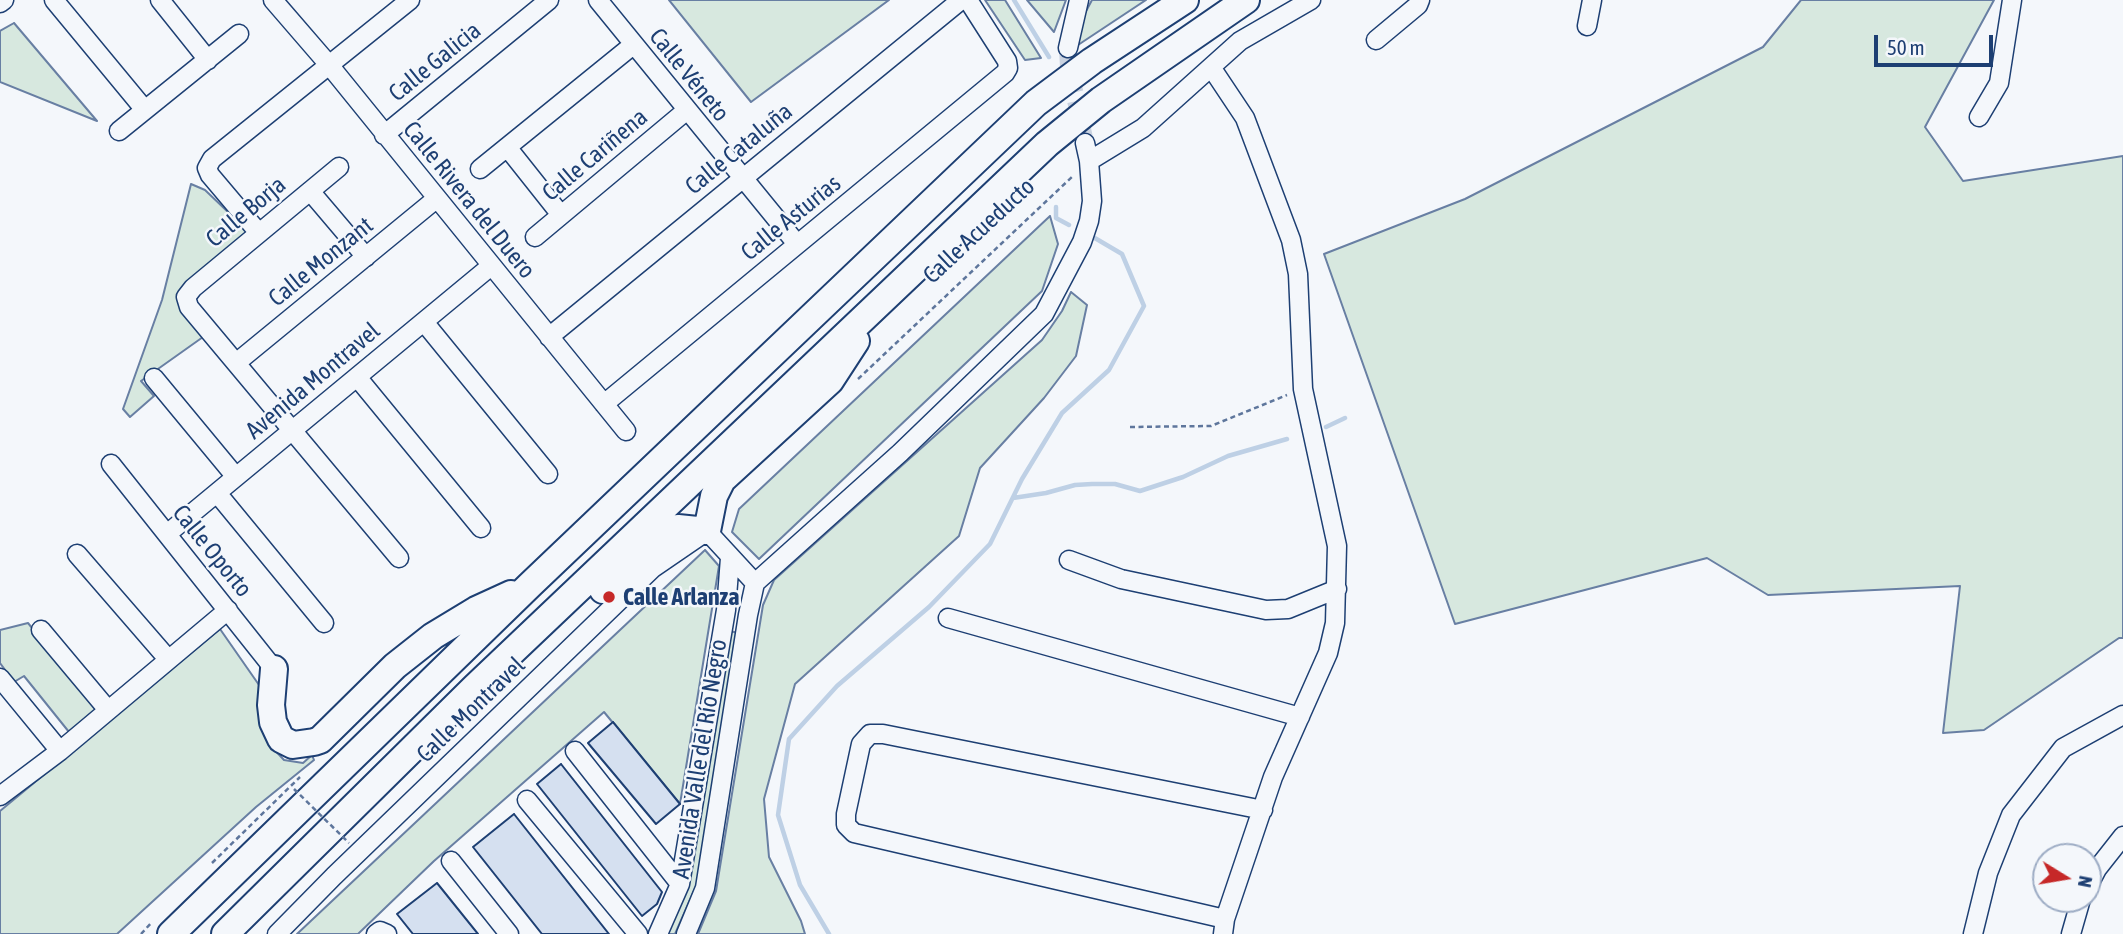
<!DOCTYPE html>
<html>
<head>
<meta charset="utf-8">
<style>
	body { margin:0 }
	#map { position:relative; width:2123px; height:934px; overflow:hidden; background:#f4f7fb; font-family:"Asap Condensed",sans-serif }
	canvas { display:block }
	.north { position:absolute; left:2032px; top:843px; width:70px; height:70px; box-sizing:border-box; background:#f4f7fb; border:2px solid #9eadc5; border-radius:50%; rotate:101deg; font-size:19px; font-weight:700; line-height:28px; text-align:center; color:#1d3f73 }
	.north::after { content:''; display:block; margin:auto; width:24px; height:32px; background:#c62828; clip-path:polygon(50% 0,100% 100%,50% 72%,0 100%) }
	.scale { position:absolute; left:1874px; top:35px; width:119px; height:32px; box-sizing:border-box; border:4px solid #1d3f73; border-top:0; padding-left:9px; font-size:21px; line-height:24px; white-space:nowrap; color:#1d3f73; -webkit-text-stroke:5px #f4f7fb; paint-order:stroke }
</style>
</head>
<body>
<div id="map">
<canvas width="2123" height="934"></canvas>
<div class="north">N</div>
<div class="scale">50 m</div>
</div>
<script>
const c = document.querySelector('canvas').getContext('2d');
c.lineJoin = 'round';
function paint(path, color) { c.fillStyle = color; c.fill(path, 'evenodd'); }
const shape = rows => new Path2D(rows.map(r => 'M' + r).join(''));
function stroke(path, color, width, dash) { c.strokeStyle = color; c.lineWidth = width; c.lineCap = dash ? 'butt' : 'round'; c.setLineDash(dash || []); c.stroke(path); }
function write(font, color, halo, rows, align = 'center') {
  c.font = font + ' "Asap Condensed",sans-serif'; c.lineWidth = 5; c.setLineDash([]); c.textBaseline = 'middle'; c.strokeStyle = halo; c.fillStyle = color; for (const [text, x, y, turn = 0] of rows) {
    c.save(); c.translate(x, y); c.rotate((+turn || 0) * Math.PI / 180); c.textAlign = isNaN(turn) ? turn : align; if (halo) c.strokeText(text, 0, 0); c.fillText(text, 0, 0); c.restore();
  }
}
const green = shape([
	[669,0,889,0,751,102,669,0],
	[985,0,1005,0,1041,58,1025,60,985,0],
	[1027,0,1066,0,1054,32,1027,0],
	[1092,0,1146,0,1078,45,1084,15,1092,0],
	[1801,0,1994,0,1925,127,1963,181,2123,156,2123,638,2119,638,1984,730,1943,733,1960,586,1768,595,1707,558,1455,624,1324,254,1465,199,1763,47,1801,0],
	[14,23,97,121,0,82,0,31,14,23],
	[191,184,205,190,251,234,183,288,203,337,141,381,154,396,130,417,123,409,162,300,191,184],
	[1050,216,1058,244,1042,291,759,559,732,532,739,509,1050,216],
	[1071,292,1087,305,1076,356,1044,398,980,468,959,536,795,684,764,799,769,857,801,921,805,934,698,934,716,891,763,605,774,580,1042,340,1062,311,1071,292],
	[705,550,719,566,680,804,604,712,434,861,358,934,297,934,705,550],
	[28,623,98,710,69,732,24,676,14,682,0,663,0,630,28,623],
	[220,629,266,695,269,744,284,760,303,763,312,755,314,760,256,807,117,934,0,934,0,811,220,629],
	[730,631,738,633,697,884,675,934,666,934,730,631]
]);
paint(green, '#d7e8df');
stroke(green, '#687fa3', 2);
stroke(shape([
	[1014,0,1049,57],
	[1056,207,1056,218,1069,225],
	[1326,427,1345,418],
	[1013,498,1046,493,1075,485,1092,484,1115,484,1140,491,1183,477,1228,456,1287,439],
	[829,934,800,885,778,815,789,739,837,686,929,607,990,544,1022,479,1062,413,1109,370,1144,306,1122,254,1088,234]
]), '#bed0e5', 4.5);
const building = shape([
	[613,722,680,804,656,824,588,743,613,722],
	[561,764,662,892,657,904,642,916,537,784,561,764],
	[514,814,609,934,542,934,473,847,514,814],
	[437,883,478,934,413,934,397,914,437,883]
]);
paint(building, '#d5e0f0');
stroke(building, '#1d3f73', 2);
stroke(shape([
	[1068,48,1069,67,1085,143]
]), '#c9d2e0', 18, [18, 9]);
const minor = shape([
	[54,0,145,110],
	[160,0,208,60],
	[273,0,330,66,626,431],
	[598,0,797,244],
	[0,3,4,0],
	[1587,26,1592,0],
	[1376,40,1418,5,1420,0],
	[1068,48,1079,0],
	[1211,67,1245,118,1291,240,1298,274,1303,389,1337,546,1335,623,1328,653,1273,777,1225,919,1223,934],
	[1979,117,1999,83,2012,0],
	[119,131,239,34],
	[384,135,549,0],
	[507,147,561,215],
	[1089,161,1143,128,1240,41,1311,0],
	[339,167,193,288,186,297,189,307,399,558],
	[480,169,633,45],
	[310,191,366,257],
	[259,233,210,175,207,168,212,159,410,0],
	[535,237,687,110],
	[424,322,548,474],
	[549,337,961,0],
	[236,363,436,199],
	[357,377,481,528],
	[154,378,236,477],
	[604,404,1005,73,1008,68,1007,61,968,0],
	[111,464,274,669],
	[217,493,324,623],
	[167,534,491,266],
	[77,554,168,659],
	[1069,560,1121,579,1266,610,1288,609,1337,589],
	[755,583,900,453,1044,314,1082,242,1089,221,1092,201,1089,161,1085,143],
	[948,618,1300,717],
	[41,630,108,710],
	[0,678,60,751],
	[575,751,680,884],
	[0,796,60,751,228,610],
	[527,800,638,934],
	[451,861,509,934],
	[2088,886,2097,869,2123,836],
	[1225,919,854,833,846,825,846,814,861,744,870,734,883,734,1263,810],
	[277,934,334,876,653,568,707,531,755,583],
	[376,934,380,931,387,934],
	[658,934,680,884,726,610,730,558],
	[686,934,705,888,748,615,755,583],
	[1973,934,1988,873,2011,815,2063,748,2123,715],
	[2071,934,2081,899]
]);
const highway = shape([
	[603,590,665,534,678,528,707,531,714,496,722,480,830,381,856,341],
	[274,669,271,705,273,722,281,739,293,745,314,742,320,740,395,666,433,636,476,610,511,594],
	[171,934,531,584,1036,103,1092,61,1185,0],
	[225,934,475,687,1047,144,1101,100,1246,0]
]);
stroke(minor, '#1d3f73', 21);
stroke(highway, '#1d3f73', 30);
stroke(shape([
	[858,379,1074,175],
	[1130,427,1211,426,1287,395],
	[212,863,300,777],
	[141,934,152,922]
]), '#5e769c', 2.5, [5, 3.5]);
stroke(minor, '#f4f7fb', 18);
stroke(highway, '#f4f7fb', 26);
stroke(shape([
	[294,789,349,843]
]), '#5e769c', 2.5, [5, 3.5]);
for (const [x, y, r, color] of [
	[609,597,7,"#c62828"]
]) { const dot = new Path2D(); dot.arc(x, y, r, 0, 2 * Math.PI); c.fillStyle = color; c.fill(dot); stroke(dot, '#f4f7fb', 2.5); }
write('24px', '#1d3f73', '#f4f7fb', [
	["Calle Galicia",435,62,-39],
	["Calle Véneto",689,75,51],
	["Calle Cataluña",739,149,-39],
	["Calle Cariñena",595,155,-40],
	["Calle Rivera del Duero",469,200,51],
	["Calle Borja",246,212,-40],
	["Calle Asturias",791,218,-39],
	["Calle Acueducto",979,231,-43],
	["Calle Monzant",321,262,-39],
	["Avenida Montravel",313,381,-40],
	["Calle Oporto",212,551,51],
	["Calle Montravel",471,710,-44],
	["Avenida Valle del Río Negro",700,759,-81]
]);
write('bold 24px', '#1d3f73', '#f4f7fb', [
	["Calle Arlanza",623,597]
], 'left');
</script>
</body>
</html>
